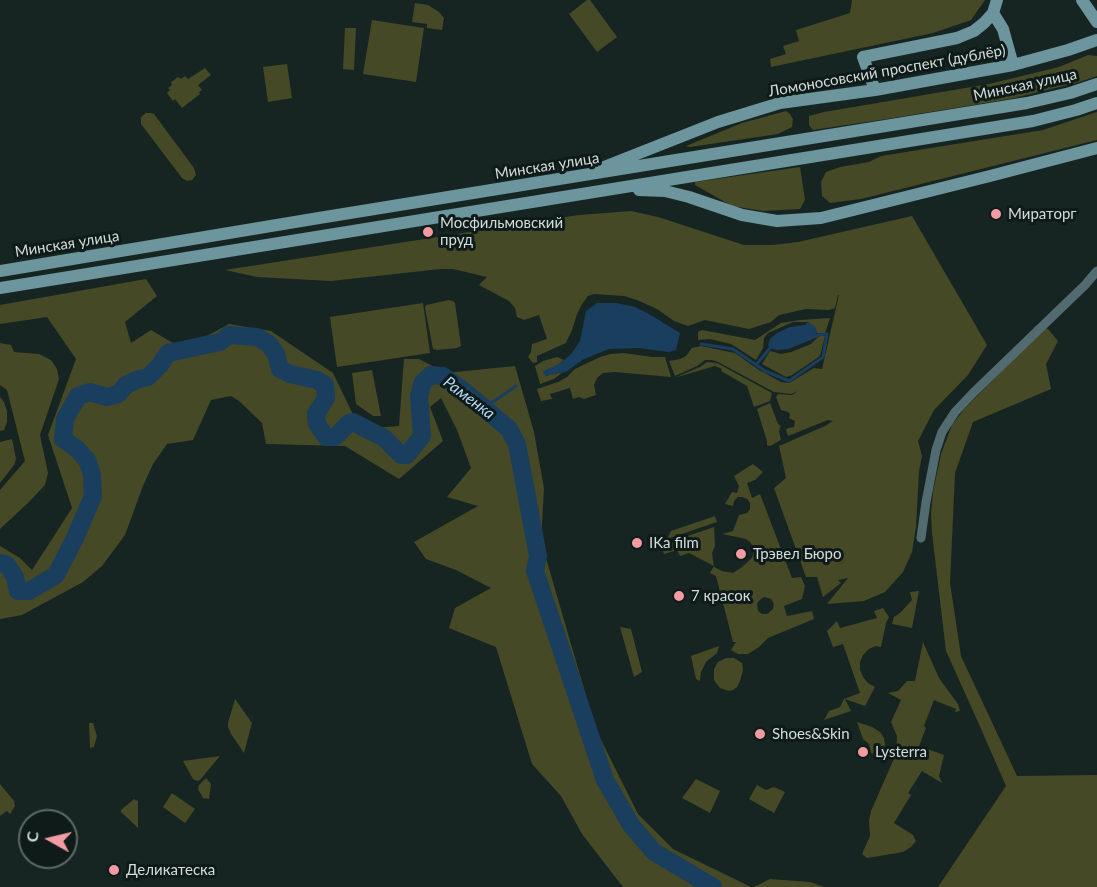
<!DOCTYPE html>
<html>
<head>
<meta charset="utf-8">
<style>
	body { margin:0 }
	#map { position:relative; width:1097px; height:887px; overflow:hidden; background:#172522; font-family:Lato,sans-serif }
	canvas { display:block }
	.north { position:absolute; left:18px; top:809px; width:60px; height:60px; box-sizing:border-box; background:#0e1b19; border:2px solid #5d6967; border-radius:50%; rotate:278deg; font-size:16px; font-weight:700; line-height:24px; text-align:center; color:#d4dddb }
	.north::after { content:''; display:block; margin:auto; width:21px; height:27px; background:#f49aa3; clip-path:polygon(50% 0,100% 100%,50% 72%,0 100%) }
</style>
</head>
<body>
<div id="map">
<canvas width="1097" height="887"></canvas>
<div class="north">С</div>
</div>
<script>
const c = document.querySelector('canvas').getContext('2d');
c.lineJoin = 'round';
function paint(path, color) { c.fillStyle = color; c.fill(path, 'evenodd'); }
const shape = rows => new Path2D(rows.map(r => 'M' + r).join(''));
function stroke(path, color, width, dash) { c.strokeStyle = color; c.lineWidth = width; c.lineCap = dash ? 'butt' : 'round'; c.setLineDash(dash || []); c.stroke(path); }
function write(font, color, halo, rows, align = 'center') {
  c.font = font + ' Lato,sans-serif'; c.lineWidth = 6; c.setLineDash([]); c.textBaseline = 'middle'; c.strokeStyle = halo; c.fillStyle = color; for (const [text, x, y, turn = 0] of rows) {
    c.save(); c.translate(x, y); c.rotate((+turn || 0) * Math.PI / 180); c.textAlign = isNaN(turn) ? turn : align; if (halo) c.strokeText(text, 0, 0); c.fillText(text, 0, 0); c.restore();
  }
}
paint(shape([
	[587,0,590,0,617,37,597,52,569,14],
	[852,0,985,0,971,20,933,33,771,67,770,59,786,54,783,46,799,41,796,30,850,13],
	[415,3,428,5,439,12,444,18,442,30,427,28,427,24,412,22],
	[372,20,424,28,416,82,363,74],
	[345,28,356,28,354,70,343,69],
	[1088,55,1097,56,1097,76,1076,83,1010,99,887,119,813,130,809,125,809,116,824,112,989,84,1059,67],
	[287,64,292,98,268,102,263,67],
	[205,68,211,75,198,85,202,90,199,92,200,94,182,108,175,99,173,101,167,93,170,90,168,88,172,85,171,82,178,77,181,79,185,76,188,79],
	[786,111,790,114,793,119,792,127,778,134,690,147,686,146,742,123],
	[1097,112,1097,140,861,199,830,203,822,196,821,182,826,172,840,167,869,162,881,156,1043,130],
	[146,113,151,113,154,114,194,168,196,175,192,180,187,181,182,178,141,124,141,117],
	[800,167,805,200,800,209,763,211,732,206,695,185,695,182],
	[631,211,658,217,744,245,773,245,798,242,912,216,987,345,968,375,934,410,918,441,922,456,919,471,916,527,912,552,903,572,885,592,864,601,827,604,848,578,838,580,841,583,823,597,817,577,806,577,774,488,786,478,779,446,825,426,833,421,828,420,788,436,786,430,788,428,794,427,795,421,789,418,790,414,788,412,781,410,776,397,778,394,792,395,798,391,791,394,774,392,718,362,712,360,705,360,697,366,675,376,669,361,680,359,686,356,692,348,701,346,735,353,759,370,781,382,789,383,814,368,822,369,839,295,838,295,835,308,829,310,806,309,779,315,771,322,749,329,705,320,688,326,674,321,657,309,637,300,624,296,594,294,588,296,582,304,577,314,572,330,566,343,537,356,537,362,533,363,528,357,531,352,532,344,547,339,539,315,524,320,517,317,515,308,509,301,479,285,487,277,453,269,441,269,331,281,257,277,225,270,579,215],
	[146,279,157,296,125,322,131,343,151,330,178,346,203,338,229,324,271,331,333,373,360,429,399,426,404,359,419,359,446,373,515,366,534,432,544,488,541,541,596,730,638,814,673,849,751,887,623,887,582,834,561,796,532,764,496,647,449,628,455,608,491,588,456,570,426,559,414,542,478,506,447,497,471,468,457,430,441,398,430,407,443,441,399,479,345,446,266,444,262,423,239,401,231,396,211,400,193,440,167,444,153,464,143,486,125,535,102,566,83,582,22,615,0,619,0,546,20,558,32,570,72,508,48,435,76,359,47,317,0,324,0,305],
	[449,300,453,301,455,303,461,346,457,348,437,350,433,349,425,308,426,305],
	[423,303,430,353,337,367,330,317],
	[830,318,825,333,817,333,815,327,808,322,793,322,768,333,764,338,763,348,756,360,731,344,710,339,698,340,698,332,702,330,755,340,781,323,800,320],
	[1045,328,1048,329,1058,341,1046,364,1051,389,973,422,955,473,950,583,961,656,1017,776,1097,775,1097,887,938,887,1006,786,978,722,946,651,932,533,931,513,933,492,941,454,952,425,965,408],
	[819,336,825,336,820,356,792,375,786,377,762,364,770,351,781,354,791,352,811,344],
	[0,343,11,345,14,352,39,354,51,360,57,369,59,379,40,435,48,473,45,485,29,502,0,529,0,490,25,461,7,390,0,385],
	[624,353,652,357,665,357,671,377,615,372,603,373,597,378,594,385,596,395,584,399,579,397,573,399,570,388,550,394,552,399,541,401,537,389,558,382,567,377,575,369,600,357,611,354],
	[557,357,564,360,545,376,563,372,554,379,540,384,535,366,543,361],
	[707,362,717,363,772,393,770,401,754,407,747,386,721,371,722,369,715,366,674,378,700,367],
	[372,370,381,416,373,416,356,404,352,373],
	[0,397,4,402,7,411,7,422,4,430,0,431],
	[770,403,778,424,781,426,779,431,781,440,770,446,767,445,767,441,757,409],
	[12,439,16,459,14,465,0,483,0,442],
	[753,464,763,472,755,480,747,483,752,498,760,494,792,578,801,577,805,586,802,599,784,606,787,616,812,611,814,619,768,638,759,647,748,654,738,654,731,650,736,642,733,642,716,576,710,573,714,566,689,553,680,556,677,550,664,554,661,545,714,527,715,546,712,553,714,567,722,571,733,573,742,567,752,558,754,551,751,543,746,539,722,534,733,531,739,515,747,513,750,509,750,503,747,499,742,497,738,497,734,501,733,506,725,504,732,492,737,493,739,486,734,476],
	[764,597,771,599,774,604,773,609,767,614,762,614,758,611,757,603,761,599],
	[715,516,717,522,667,539,671,531],
	[919,591,912,628,892,624,894,617,900,613,912,600,910,592],
	[883,608,889,617,886,623,881,647,876,646,869,649,863,655,860,662,860,670,863,677,868,683,875,687,865,706,845,699,851,711,824,720,829,711,840,707,844,699,860,693,843,644,833,647,827,631,837,621,840,628,877,618,874,611],
	[620,627,631,629,642,672,634,677],
	[923,642,939,678,958,704,960,711,955,712,956,709,934,700,924,726,926,728,919,746,944,755,939,776,942,783,922,771,908,793,911,795,894,823,913,835,916,841,911,847,903,852,867,858,862,854,870,836,869,821,871,811,896,754,897,736,891,722,901,700,888,693,898,691,907,681,915,681],
	[719,646,717,653,706,662,701,672,700,681,696,679,691,656],
	[726,658,734,658,742,663,743,670,740,681,737,687,733,690,729,691,720,688,714,680,714,669,718,662],
	[235,699,252,723,244,753,231,734,228,727,228,723],
	[857,722,872,727,880,732,884,738,885,745,880,755,871,753,869,744,863,739],
	[89,723,93,723,97,736,94,747,90,748],
	[220,756,200,780,197,781,193,779,183,761],
	[206,778,211,784,209,799,203,798,198,789,199,785],
	[696,779,720,791,710,813,682,798],
	[0,784,14,801,15,806,10,814,7,811,0,816],
	[757,785,766,790,774,787,785,792,774,813,749,799],
	[172,793,195,809,185,823,163,807],
	[134,799,138,801,138,828,121,812,121,810],
	[770,879,810,882,824,887,754,887]
]), '#454926');
paint(shape([
	[597,303,617,303,635,307,649,314,680,333,676,350,669,352,638,348,609,349,577,362,563,372,545,376,543,371,561,363,572,353,580,341,586,311],
	[808,322,815,327,817,333,811,340,788,349,777,350,770,348,768,345,770,339,777,333,790,327,805,325]
]), '#1a3e5e');
stroke(shape([
	[701,344,733,349,765,371,789,381,823,357,827,334,818,335,811,338],
	[756,365,770,348,772,347],
	[563,371,566,370,580,360],
	[484,408,516,386]
]), '#1a3e5e', 3);
stroke(shape([
	[0,563,7,565,15,577,18,591,29,591,56,575,75,538,93,496,92,474,87,460,77,449,63,439,65,419,78,396,90,392,107,397,118,394,126,385,139,379,148,377,160,365,168,353,220,342,229,335,257,337,269,344,276,354,280,369,290,374,317,380,325,385,326,398,316,414,317,424,326,437,335,437,349,423,353,422,384,438,401,455,407,455,422,436,419,396,423,382,431,375,443,376,465,392,509,429,517,444,538,556,535,571,605,780,631,825,654,852,713,887]
]), '#1a3e5e', 18);
stroke(shape([
	[921,538,926,502,936,450,942,432,955,412,973,393,1085,285,1097,271]
]), '#526b71', 9);
stroke(shape([
	[1082,0,1097,22],
	[993,13,1003,29,1013,65],
	[875,90,863,57,957,38,974,31,984,23,993,13,997,0],
	[604,167,718,122,780,103,875,90,1013,65,1068,50,1097,40],
	[639,190,665,191,689,197,742,215,777,221,821,218,990,176,1097,148],
	[0,271,319,218,1027,103,1070,93,1097,84],
	[0,288,1033,121,1076,110,1097,103]
]), '#6c959e', 12);
for (const [x, y, r, color] of [
	[996,214,6,"#f49aa3"],
	[428,232,6,"#f49aa3"],
	[637,543,6,"#f49aa3"],
	[741,554,6,"#f49aa3"],
	[679,596,6,"#f49aa3"],
	[760,734,6,"#f49aa3"],
	[863,752,6,"#f49aa3"],
	[114,870,6,"#f49aa3"]
]) { const dot = new Path2D(); dot.arc(x, y, r, 0, 2 * Math.PI); c.fillStyle = color; c.fill(dot); stroke(dot, '#0e1b19', 2); }
write('15px', '#d4dddb', '#0e1b19', [
	["Ломоносовский проспект (дублёр)",887,71,-10],
	["Минская улица",1025,85,-12],
	["Минская улица",547,166,-9],
	["Минская улица",67,244,-9]
]);
write('15px', '#d4dddb', '#0e1b19', [
	["Мираторг",1008,214],
	["Мосфильмовский",440,223],
	["пруд",440,240],
	["IKa film",649,543],
	["Трэвел Бюро",753,554],
	["7 красок",691,596],
	["Shoes&Skin",772,734],
	["Lysterra",875,752],
	["Деликатеска",126,870]
], 'left');
write('italic 16px', '#b3d6f7', '#0e1b19', [
	["Раменка",469,398,37]
]);
</script>
</body>
</html>
